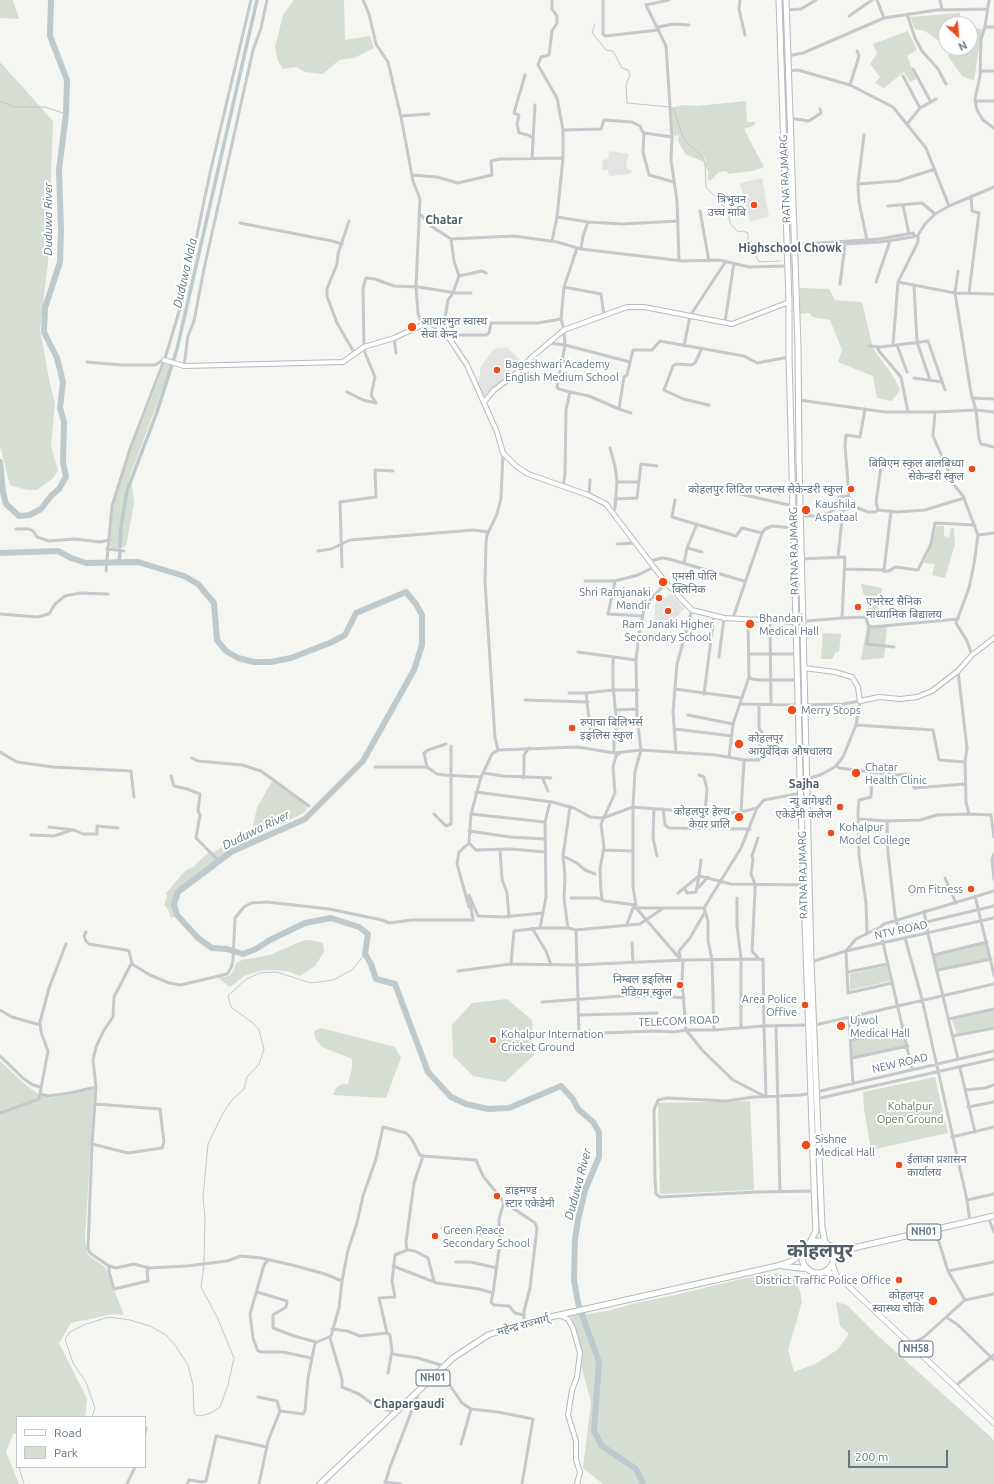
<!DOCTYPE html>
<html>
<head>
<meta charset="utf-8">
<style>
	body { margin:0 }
	#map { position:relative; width:994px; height:1484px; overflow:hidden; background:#f5f5f1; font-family:Ubuntu,sans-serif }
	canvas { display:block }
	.legend { position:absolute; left:16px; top:1416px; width:130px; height:52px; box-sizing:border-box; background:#fff; border:1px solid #c0c8ce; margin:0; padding:5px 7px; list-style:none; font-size:12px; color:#627584 }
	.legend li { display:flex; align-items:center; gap:8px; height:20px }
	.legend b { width:20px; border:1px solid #c0c8ce }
	.north { position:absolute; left:938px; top:16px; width:40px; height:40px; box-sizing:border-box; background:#fff; border:1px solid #c0c8ce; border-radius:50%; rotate:154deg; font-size:11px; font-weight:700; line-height:16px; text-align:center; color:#627584 }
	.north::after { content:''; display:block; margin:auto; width:14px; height:18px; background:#ed4b19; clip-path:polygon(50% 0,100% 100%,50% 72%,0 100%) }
	.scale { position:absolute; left:848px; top:1450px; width:100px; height:18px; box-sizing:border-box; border:2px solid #627584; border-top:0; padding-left:5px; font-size:12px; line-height:14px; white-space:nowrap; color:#627584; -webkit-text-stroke:3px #fff; paint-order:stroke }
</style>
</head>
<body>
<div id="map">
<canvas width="994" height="1484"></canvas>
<ul class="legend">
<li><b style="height:5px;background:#fff"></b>Road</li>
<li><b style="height:11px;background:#d6ddd2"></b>Park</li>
</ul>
<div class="north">N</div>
<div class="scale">200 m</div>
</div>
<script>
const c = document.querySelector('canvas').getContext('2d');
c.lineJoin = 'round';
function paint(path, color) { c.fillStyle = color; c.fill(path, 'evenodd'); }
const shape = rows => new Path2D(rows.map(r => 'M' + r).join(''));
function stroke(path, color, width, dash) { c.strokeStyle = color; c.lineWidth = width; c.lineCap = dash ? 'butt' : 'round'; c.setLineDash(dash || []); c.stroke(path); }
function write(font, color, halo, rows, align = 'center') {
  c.font = font + ' Ubuntu,"Noto Sans Devanagari",sans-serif'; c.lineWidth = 4; c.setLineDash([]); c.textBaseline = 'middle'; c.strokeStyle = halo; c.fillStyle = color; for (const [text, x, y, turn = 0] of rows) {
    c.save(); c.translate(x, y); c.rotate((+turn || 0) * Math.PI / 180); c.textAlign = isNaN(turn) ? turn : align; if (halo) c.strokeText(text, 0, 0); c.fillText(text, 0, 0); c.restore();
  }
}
paint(shape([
	[609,151,629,154,626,165,628,169,632,171,630,174,609,176,608,170,602,170,603,160,608,159],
	[762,178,769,217,750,221,740,183],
	[507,347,520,360,519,366,483,397,477,382,480,375,480,368,492,351,497,348],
	[671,594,685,608,669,625,668,629,656,630,653,628,655,620,655,604]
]), '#e3e4e2');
paint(shape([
	[0,0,13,0,19,19,0,18],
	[294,0,344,0,345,40,370,36,374,48,354,58,339,60,323,74,305,72,296,67,283,69,278,61,275,47,283,15],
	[960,13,960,24,946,24,946,45,943,44,925,31,915,29,910,17],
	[970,28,982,29,974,81,962,76,948,56,951,52,948,48,970,48],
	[908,31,917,50,907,56,916,79,910,82,904,72,884,88,875,83,880,77,870,64,877,53,873,44],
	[0,62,53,121,48,262,40,330,50,384,55,403,51,446,58,470,53,478,37,490,27,490,10,485,0,446],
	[746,101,747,122,756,122,753,126,744,129,764,167,752,171,728,174,727,171,719,172,710,181,708,180,708,171,704,164,706,161,703,155,704,162,685,154,678,141,679,135,674,136,671,108,683,105,697,106],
	[800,288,829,289,835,300,862,302,873,348,895,379,900,390,892,401,877,398,873,376,838,362,842,350,830,320,812,317,810,313,800,314],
	[165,363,172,364,131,473,129,481,132,486,134,503,126,546,113,551,110,545,112,515,115,500,128,458],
	[936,526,944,526,944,536,949,538,951,528,954,528,955,544,945,578,932,575,935,564,924,563,933,542],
	[861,584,882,588,877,613,868,614,868,599,863,593],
	[887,626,884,658,861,660,867,627],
	[823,633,841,634,839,652,836,652,832,659,821,659],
	[272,781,308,806,305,812,227,852,218,859,212,853,252,830,257,808],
	[209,852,216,860,176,895,173,903,176,916,171,918,168,909,164,905,167,896,166,893,186,870,193,867],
	[310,940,323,943,324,952,315,966,300,976,287,971,271,970,259,971,244,976,230,987,218,978,229,976,234,970,236,963,242,960,270,955,302,941],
	[986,942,990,959,938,969,934,956],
	[887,966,890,981,850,990,850,974],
	[507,999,532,1020,534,1055,505,1082,473,1076,453,1056,452,1025,472,1003],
	[994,1010,994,1026,957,1034,952,1020],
	[321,1028,395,1047,401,1058,386,1098,333,1095,336,1088,342,1084,348,1084,352,1068,352,1059,322,1047,315,1038,314,1031],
	[904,1030,908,1046,852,1058,851,1040],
	[0,1061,27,1086,38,1094,50,1098,94,1089,85,1240,88,1255,105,1267,124,1315,113,1314,71,1323,59,1343,87,1399,85,1417,17,1417,17,1433,13,1434,6,1452,19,1484,0,1484],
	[935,1077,948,1133,871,1150,864,1109,863,1092],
	[750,1101,754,1190,660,1194,658,1103],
	[779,1273,794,1279,800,1291,802,1302,788,1350,794,1372,815,1364,837,1350,849,1334,840,1326,836,1302,847,1305,876,1334,994,1440,994,1484,603,1484,583,1468,591,1402,578,1354,571,1313,587,1314,607,1311,636,1303,675,1295,741,1279]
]), '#d6ddd2');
stroke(shape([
	[595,24,592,32,594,35,606,50,613,51,622,68,628,70,630,75,626,85,627,103,670,107,674,109,682,135,687,143,703,157,705,163,706,187,728,210,730,223,738,232,743,231,748,233,748,247,751,253,756,256,759,262,780,261],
	[0,101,14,107,45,107,66,114],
	[204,1262,205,1217,203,1197,208,1144,223,1113,232,1100,244,1089,247,1077,259,1064,264,1049,259,1030,253,1023,231,1007,228,996,245,980,259,973,276,972,311,983,333,980,352,970,365,954],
	[92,1417,95,1408,86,1382,73,1363,65,1339,70,1332,86,1324,109,1317,130,1320,150,1326,166,1335,175,1345,188,1365,193,1385,194,1413,196,1415,200,1416,211,1413,220,1407,228,1385,234,1358,217,1317,201,1287,204,1265],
	[17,1454,17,1462],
	[19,1467,24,1484]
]), '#bec9ce', 1);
stroke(shape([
	[120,547,121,527,127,491,157,412,177,349,257,0],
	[119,561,120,552]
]), '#bec9ce', 3.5);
stroke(shape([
	[0,462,3,492,6,504,19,516,30,515,41,509,51,496,59,489,66,477,63,462,64,422,60,408,63,382,57,358,44,332,45,308,60,262,61,230,59,170,66,114,67,80,50,36,51,0],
	[0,553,58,551,71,558,86,563,138,562,184,576,198,584,214,603,217,640,226,651,238,658,254,662,271,662,291,658,332,642,345,635,356,613,406,592,416,604,422,615,422,645,414,670,363,761,305,819,231,852,178,892,174,904,177,915,198,938,212,948,227,949,243,954,256,949,270,940,305,923,331,918,359,927,368,934,365,954,371,964,376,979,395,984,428,1072,451,1097,466,1104,488,1109,509,1108,561,1086,573,1099,578,1109,593,1122,599,1132,599,1157,585,1190,578,1220,575,1239,574,1280,578,1303,599,1362,594,1431,602,1446,636,1469,643,1484]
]), '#bec9ce', 6);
const secondary = shape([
	[164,360,184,366,343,362,364,347,394,338,422,325,449,338,467,365,497,432,503,453,516,466,528,474,588,495,606,504,666,583,692,610,724,618,796,622],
	[484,402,494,390,518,372,532,357,564,330,627,307,644,307,732,324,789,302],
	[804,668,835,672,852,677,858,687,860,701,879,697,900,699,917,697,932,691,958,671,972,655,994,638],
	[559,1315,568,1319,573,1328,580,1353,577,1377,572,1390,568,1415,576,1441,576,1460,580,1472,577,1484]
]);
const primary = shape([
	[832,1264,837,1276],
	[823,1272,834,1274,841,1279,994,1423]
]);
const highway = shape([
	[779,0,789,302,789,357,800,776,815,1213,816,1231,809,1244],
	[786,0,798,346,799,461,811,962,822,1227,825,1243],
	'802 1257a16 16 0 1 1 32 0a16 16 0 1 1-32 0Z',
	[829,1245,841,1249,853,1248,994,1216],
	[833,1260,851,1249],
	[782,1266,808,1269],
	[320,1484,453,1358,488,1335,524,1323,777,1266,792,1261,803,1252]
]);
stroke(secondary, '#b4babe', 6);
stroke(primary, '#b5b9bd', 6);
stroke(highway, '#b6babd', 7);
stroke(shape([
	[363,0,369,14,376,44,388,62,401,117,413,181,420,199,416,287,418,313,422,325],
	[552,0,552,9,557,16,557,23,552,31,549,55,541,57,538,65,557,98,563,130,563,158],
	[603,0,603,34,605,36,659,30],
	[669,0,646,5,666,46,672,137,671,160,677,201,679,260],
	[740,0,739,9,745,35],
	[877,0,884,18],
	[940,0,942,10],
	[989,0,985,27,981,39,980,76,975,99,977,110,983,120,994,128],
	[787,10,801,9,816,0],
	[907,14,915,38,922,51,938,69,946,84],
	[849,16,872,0],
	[658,27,674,24,689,25],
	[985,27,994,27],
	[788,56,803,53,884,18,937,10,987,9],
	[913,69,931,102],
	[788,71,798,70,850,85,893,107,926,148,949,206],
	[980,71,994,71],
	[525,75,514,113,519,115,517,124,519,133,528,135,533,138],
	[903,76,920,108],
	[850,85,859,56,857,51],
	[975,101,994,101],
	[401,116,429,114],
	[790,118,809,121,821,113,820,109],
	[907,124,920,108,936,99],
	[563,130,601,129,604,120,632,122,640,126,642,131,644,133,672,137],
	[644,133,643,152,649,175,674,182],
	[532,158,535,105],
	[412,175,437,177,458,183,492,175,491,161,500,159,563,158,557,217,552,241],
	[858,184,864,135],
	[903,205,909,234],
	[888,206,922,203,935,214],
	[700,211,709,261],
	[420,214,431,226,451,239,514,236,557,242,581,249,683,261,719,260,749,267,787,266],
	[557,217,588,222,583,236,581,249],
	[349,221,338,254,337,264,327,289,327,296,337,323,355,354],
	[588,222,623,224,678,221],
	[240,223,332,241,342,244],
	[913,233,915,236,913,237,880,242,805,246,807,244,879,239,913,233],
	[867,240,859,202,858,184,898,181,935,169],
	[958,271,955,293,971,393,976,410,979,439,981,444,994,447],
	[459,276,482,271,486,273],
	[876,282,890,241],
	[898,282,955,293,994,294],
	[840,284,845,245],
	[914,286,917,342,930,380],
	[564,287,601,294,604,315],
	[969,293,979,213,972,211,971,196],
	[725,322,734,263],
	[446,335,445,318,448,300,453,293,459,276,454,261,451,239],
	[394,338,396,353],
	[449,338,457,335,486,335,489,333,491,323,538,323,561,319],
	[548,343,565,345,630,362,633,350,652,350,660,341,744,356,757,363,789,357],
	[893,345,898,282,918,242,918,235,925,224,935,214,949,206,994,187],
	[897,345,907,372],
	[684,346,690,316,726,261],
	[869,346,881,347,928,341,945,390],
	[364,347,363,288,366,278,375,279,394,286,419,287,456,293,471,293],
	[877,347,879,351,901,377,908,412],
	[363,348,375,377,371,395,376,403],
	[702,348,695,363,691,365,676,364,673,366,664,390,683,399,709,405],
	[562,361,587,367],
	[87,362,121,365,155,365,163,360],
	[630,362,627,375,624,377,619,409,631,413],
	[184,366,188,336,194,321,204,269,253,50,261,28,267,0],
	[914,378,942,382],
	[347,392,363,400,376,403],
	[570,392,589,396,619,409],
	[972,398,994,399],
	[799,400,885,412,935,412,976,410,994,412],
	[935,412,933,436,955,486,963,496,978,535,974,564,969,588,956,623,967,641,972,655],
	[610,448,615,466,617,482,615,508,613,513],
	[503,453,501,498,497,514,487,535,486,543,485,582,495,738,498,750,492,754,481,777,471,814,469,843,476,850,511,849,545,852],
	[617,482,639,482],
	[563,487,565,474,566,410,570,392,559,389,557,387,565,345,564,330,561,319,564,287,577,248],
	[736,493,793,506],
	[589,496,590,480],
	[849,496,850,507],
	[615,499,637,498,641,464,657,466],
	[675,500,672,517,736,536,742,528,762,533,733,618],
	[837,508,843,510,855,507,868,512,875,512,878,510,897,512,925,510,964,498],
	[878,510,876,502,881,467],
	[801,516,823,516,837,508,839,497,849,496,845,445,846,435,860,437,865,409],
	[16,529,29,529,33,531,37,537,49,541,75,539,100,542,109,540],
	[762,533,765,529,772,526,793,528],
	[978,535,994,533],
	[617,544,636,543],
	[687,548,702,552],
	[107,549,124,551],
	[318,551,331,549,350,540,474,530,488,532],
	[838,557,843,510],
	[650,561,662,558,669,559,744,581],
	[684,563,687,548,697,524],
	[342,567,340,502,376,497,375,470,393,471],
	[845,569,884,570,891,511],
	[106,571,112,506,130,449,165,358,185,292,210,173,251,0],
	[883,571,889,571,895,567,918,570,931,544,935,523,975,525],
	[585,581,615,581,638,575,654,567],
	[615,581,608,614,642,616],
	[0,614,38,617,49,614,55,604,65,596,80,593,108,594],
	[842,618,866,617,868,625,872,627,958,619],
	[770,621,771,705],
	[796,622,842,618,845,557,802,559],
	[869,626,867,644,894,647],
	[578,652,636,660],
	[749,654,797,654],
	[613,657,613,686,617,725,614,737,614,753],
	[719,657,724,618],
	[749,677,752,679,759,680,798,680],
	[675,689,742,698],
	[569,693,586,693,613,690,638,690],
	[586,693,591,736],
	[704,694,714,616],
	[525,700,588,702],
	[741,704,798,705],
	[805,705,843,704,860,701,856,725,843,757,835,767,820,775,807,779],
	[615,710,637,709],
	[688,715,733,724],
	[856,725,933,730,939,760,965,762],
	[675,729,732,736],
	[446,744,428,750,424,753,427,767,437,774,444,775,481,777],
	[498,750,578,747,614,753,641,750,716,755,744,760,741,812],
	[0,752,17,762,53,767,131,771,134,797],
	[676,752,673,712,677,664,692,610],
	[620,753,616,756,613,767,615,793,601,824,604,847,600,869,601,890,602,900,605,901,636,905],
	[729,757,733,724,749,677,748,620],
	[192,758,198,761,242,765,261,771,309,806],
	[744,760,759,760,762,732,759,729,759,705],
	[836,765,839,768,896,775,911,774,914,788,965,784],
	[375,767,427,767],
	[483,773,503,776,551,778],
	[699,775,704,777,707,789,705,813],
	[171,776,174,786,187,789,200,794,198,811,200,815,196,838,218,860],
	[523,778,524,773,524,755,529,748],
	[543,779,548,791],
	[476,792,552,802,574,808,590,817,603,818,633,807,635,771,641,750,637,716,636,660,639,635,644,610,651,599,666,583],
	[550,802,545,822,546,897,540,928,568,928,576,930],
	[654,809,653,838,657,856],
	[663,809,665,825,669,828,750,829],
	[434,814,446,826,451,824,451,746],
	[471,814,545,822],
	[969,814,991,815,994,837],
	[859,819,887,821,920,820,937,815,969,814,966,802,965,762,967,748,958,671],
	[887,821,888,853,895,915,898,927],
	[49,827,74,830,83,834,97,834,97,826,118,828],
	[469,831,510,837,545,839],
	[31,835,54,836,72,830],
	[758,838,752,856,753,860,751,874,755,884,755,892,752,951,759,959],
	[469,843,459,852,457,864,469,907],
	[500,850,502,879,507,893,509,917],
	[604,850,633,851],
	[994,854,992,859,994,879],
	[563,856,577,863,585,870,595,874],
	[701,860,699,876,731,884,803,885],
	[945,878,956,903],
	[698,888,708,877],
	[685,889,687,893,696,892,699,876],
	[678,893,699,876],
	[975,896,994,975],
	[571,898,598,898,602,900],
	[737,898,737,925,741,959,741,1028],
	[704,908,633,908,636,905,633,887,633,807,719,814,741,812,757,808],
	[637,909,680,959],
	[924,911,928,934,958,1059],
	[473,920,469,895,478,916,503,917,543,913],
	[627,924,633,908],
	[532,928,546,951,551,965],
	[540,928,514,931,511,964,576,965,683,960],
	[568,928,564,899,565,876,563,856,570,807],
	[878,929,884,924,994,891],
	[86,932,84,936,86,941,89,944,126,950,129,951,132,964,150,975,169,983,181,985,227,974,231,968,233,960,235,918,244,907,251,903,267,902,329,909,382,920,389,923,412,920,473,920],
	[867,934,866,903,859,855,858,812,859,800,871,797,872,771],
	[881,934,912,1069],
	[905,938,922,999,967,1200,970,1221],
	[632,943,633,961],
	[934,955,987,942],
	[680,959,679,951,690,938,705,912],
	[763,959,764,1026,766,1097,733,1080,703,1051,686,1030,682,980,683,960,763,959],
	[811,962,846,951,994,918],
	[938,970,991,959],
	[458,971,511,964],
	[848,972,888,964],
	[892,983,848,993,846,951,856,939,876,929,878,929,881,934,905,925,926,922,994,906],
	[542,1002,622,996,663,996,684,998],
	[0,1010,12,1017,40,1025],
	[579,1015,657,1013],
	[849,1018,853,1084],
	[949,1019,994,1009],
	[815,1025,994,984],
	[776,1026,780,1192],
	[714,1030,712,960,708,940,708,921,704,908,741,848,757,808,764,800,801,793],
	[579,1034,576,930,640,924,662,909],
	[550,1035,655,1031,674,1032,686,1030,714,1030,764,1026,808,1025],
	[953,1036,994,1028],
	[851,1040,904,1030],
	[0,1056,24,1079,33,1085,40,1087],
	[852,1058,908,1046],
	[960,1068,975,1132],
	[96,1087,93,1060,96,1047,104,1030,113,1017,114,997,132,962],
	[965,1090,985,1088,994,1085],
	[816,1092,994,1051],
	[811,1093,801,1095,754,1097,726,1101,667,1098,658,1100,654,1110,655,1179,656,1194,660,1197,757,1192,815,1191],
	[40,1094,48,1096,70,1093,96,1087,92,1144,128,1153,162,1148,164,1142,160,1109,96,1104],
	[816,1099,994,1059],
	[968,1107,994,1102],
	[0,1113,39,1099,48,1051,41,1032,40,1022,49,988,66,944],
	[952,1137,994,1127],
	[92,1144,88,1248,90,1253,109,1266,109,1272,114,1289,148,1281,147,1271,149,1268,187,1266,227,1261,241,1256,261,1258,296,1266,325,1274,342,1281],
	[423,1156,414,1183,406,1242,407,1250,415,1251,428,1258,434,1281],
	[967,1200,994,1194],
	[988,1217,994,1232],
	[442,1228,448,1228,449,1233,499,1234],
	[935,1229,948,1271,965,1300],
	[268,1260,264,1265,250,1314,253,1338,256,1346,258,1351,262,1352,283,1352,311,1358],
	[456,1262,470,1262,497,1268],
	[109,1266,116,1268,134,1264,149,1268],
	[393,1266,437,1283,479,1289,493,1293,491,1302,494,1305,509,1306,515,1313,524,1315],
	[948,1271,994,1262],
	[257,1292,287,1301,286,1307,273,1315,273,1328,294,1336,316,1342],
	[493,1293,500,1242,499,1219,504,1202],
	[946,1317,958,1325,994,1360],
	[332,1329,347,1331,360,1336,387,1333,379,1298,395,1297,392,1281,395,1255,407,1250],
	[387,1333,390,1335,392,1351,388,1373],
	[330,1338,342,1379,342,1387,359,1394,374,1405,396,1413],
	[911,1344,924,1337,965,1300,994,1294],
	[392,1354,418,1358,444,1366],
	[440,1371,462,1403,471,1409,498,1412,533,1419,522,1484],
	[955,1386,994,1355],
	[258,1397,277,1401,280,1411],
	[145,1434,146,1428],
	[461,1444,471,1409],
	[385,1482,401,1484],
	[127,1484,135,1467],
	[187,1484,189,1480,202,1482,206,1481,216,1436,267,1447],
	[259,1484,268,1441,280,1411,303,1414,305,1411,308,1378,315,1343,331,1336,339,1308,342,1281,348,1250,357,1223,363,1196,376,1159,383,1127,406,1133,411,1138,420,1155,423,1156,476,1160,483,1176,504,1202,535,1223,537,1228,530,1288,524,1311,524,1323],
	[385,1484,390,1467,419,1392]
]), '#c4c8cb', 3);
stroke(secondary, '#fff', 4);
stroke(primary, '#fff', 4.5);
stroke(highway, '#fff', 5);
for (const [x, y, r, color] of [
	[754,205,4,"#ed4b19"],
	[412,327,5,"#ed4b19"],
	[497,370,4,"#ed4b19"],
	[972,469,4,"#ed4b19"],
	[851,489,4,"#ed4b19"],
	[806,510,5,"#ed4b19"],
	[663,582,5,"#ed4b19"],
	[659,598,4,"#ed4b19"],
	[858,607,4,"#ed4b19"],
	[668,611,4,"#ed4b19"],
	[750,624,5,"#ed4b19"],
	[792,710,5,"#ed4b19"],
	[572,728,4,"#ed4b19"],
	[739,744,5,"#ed4b19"],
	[856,773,5,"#ed4b19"],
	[840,807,4,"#ed4b19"],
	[739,817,5,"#ed4b19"],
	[831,833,4,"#ed4b19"],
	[971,889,4,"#ed4b19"],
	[680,985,4,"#ed4b19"],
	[805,1005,4,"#ed4b19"],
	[841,1026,5,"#ed4b19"],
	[493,1040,4,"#ed4b19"],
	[806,1145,5,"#ed4b19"],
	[899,1165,4,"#ed4b19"],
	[497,1196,4,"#ed4b19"],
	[435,1236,4,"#ed4b19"],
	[899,1280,4,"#ed4b19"],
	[933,1301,5,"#ed4b19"]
]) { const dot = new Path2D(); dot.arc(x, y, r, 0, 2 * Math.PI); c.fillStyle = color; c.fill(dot); stroke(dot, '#fff', 1.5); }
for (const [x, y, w] of [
	[924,1232,34],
	[916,1349,34],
	[433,1378,34]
]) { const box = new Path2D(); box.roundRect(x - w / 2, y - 8, w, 16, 3); c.fillStyle = '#fff'; c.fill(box); stroke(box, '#627584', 1); }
write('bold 10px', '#627584', null, [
	["NH01",924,1232],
	["NH58",916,1349],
	["NH01",433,1378]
]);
write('11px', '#627584', '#fff', [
	["RATNA RAJMARG",785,179,-92],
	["RATNA RAJMARG",794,551,-91],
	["RATNA RAJMARG",803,875,-91],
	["NTV ROAD",901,930,-12],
	["TELECOM ROAD",679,1021,-2],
	["NEW ROAD",900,1063,-13],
	["महेन्द्र राज्मार्ग्",523,1325,-15]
]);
write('11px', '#627584', '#fff', [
	["त्रिभुवन",746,199,"right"],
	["उच्च माबि",746,212,"right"],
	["आधारभुत स्वास्थ",421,321],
	["सेवा केन्द्र",421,334],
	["Bageshwari Academy",505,364],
	["English Medium School",505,377],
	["बिबिएम स्कुल बालबिध्या",964,463,"right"],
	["सेकेन्डरी स्कुल",964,476,"right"],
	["कोहलपुर लिटिल एन्जल्स सेकेन्डरी स्कुल",843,489,"right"],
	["Kaushila",815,504],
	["Aspataal",815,517],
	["एमसी पोलि",672,576],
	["क्लिनिक",672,589],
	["Shri Ramjanaki",651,592,"right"],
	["Mandir",651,605,"right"],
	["एभरेस्ट सैनिक",866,601],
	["माध्यामिक बिद्यालय",866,614],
	["Bhandari",759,618],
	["Medical Hall",759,631],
	["Ram Janaki Higher",668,624,"center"],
	["Secondary School",668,637,"center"],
	["Merry Stops",801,710],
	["रुपाचा बिलिभर्स",580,722],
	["इङ्लिस स्कुल",580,735],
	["कोहलपुर",748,738],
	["आयुर्वेदिक औषधालय",748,751],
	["Chatar",865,767],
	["Health Clinic",865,780],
	["न्यु बागेश्वरी",832,801,"right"],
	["एकेडेमी कलेज",832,814,"right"],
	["कोहलपुर हेल्थ",730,811,"right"],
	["केयर प्रालि",730,824,"right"],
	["Kohalpur",839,827],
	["Model College",839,840],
	["Om Fitness",963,889,"right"],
	["निम्बल इङ्लिस",672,979,"right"],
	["मेडियम स्कुल",672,992,"right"],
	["Area Police",797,999,"right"],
	["Offive",797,1012,"right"],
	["Ujwol",850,1020],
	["Medical Hall",850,1033],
	["Kohalpur Internation",501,1034],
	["Cricket Ground",501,1047],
	["Sishne",815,1139],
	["Medical Hall",815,1152],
	["ईलाका प्रशासन",907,1159],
	["कार्यालय",907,1172],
	["डाइमण्ड",505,1190],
	["स्टार एकेडेमी",505,1203],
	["Green Peace",443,1230],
	["Secondary School",443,1243],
	["District Traffic Police Office",891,1280,"right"],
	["कोहलपुर",924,1295,"right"],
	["स्वास्थ्य चौकि",924,1308,"right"]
], 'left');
write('11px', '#667b61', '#fff', [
	["Kohalpur",910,1106],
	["Open Ground",910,1119]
]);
write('italic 12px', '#5e7781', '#fff', [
	["Duduwa River",48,219,-90],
	["Duduwa Nala",185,273,-77],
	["Duduwa River",256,830,-26],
	["Duduwa River",578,1184,-75]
]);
write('bold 12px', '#515e68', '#fff', [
	["Chatar",444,220],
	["Highschool Chowk",790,248],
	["Sajha",804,784],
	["Chapargaudi",409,1404]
]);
write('bold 19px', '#515e68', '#fff', [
	["कोहलपुर",820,1251]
]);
</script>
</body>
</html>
